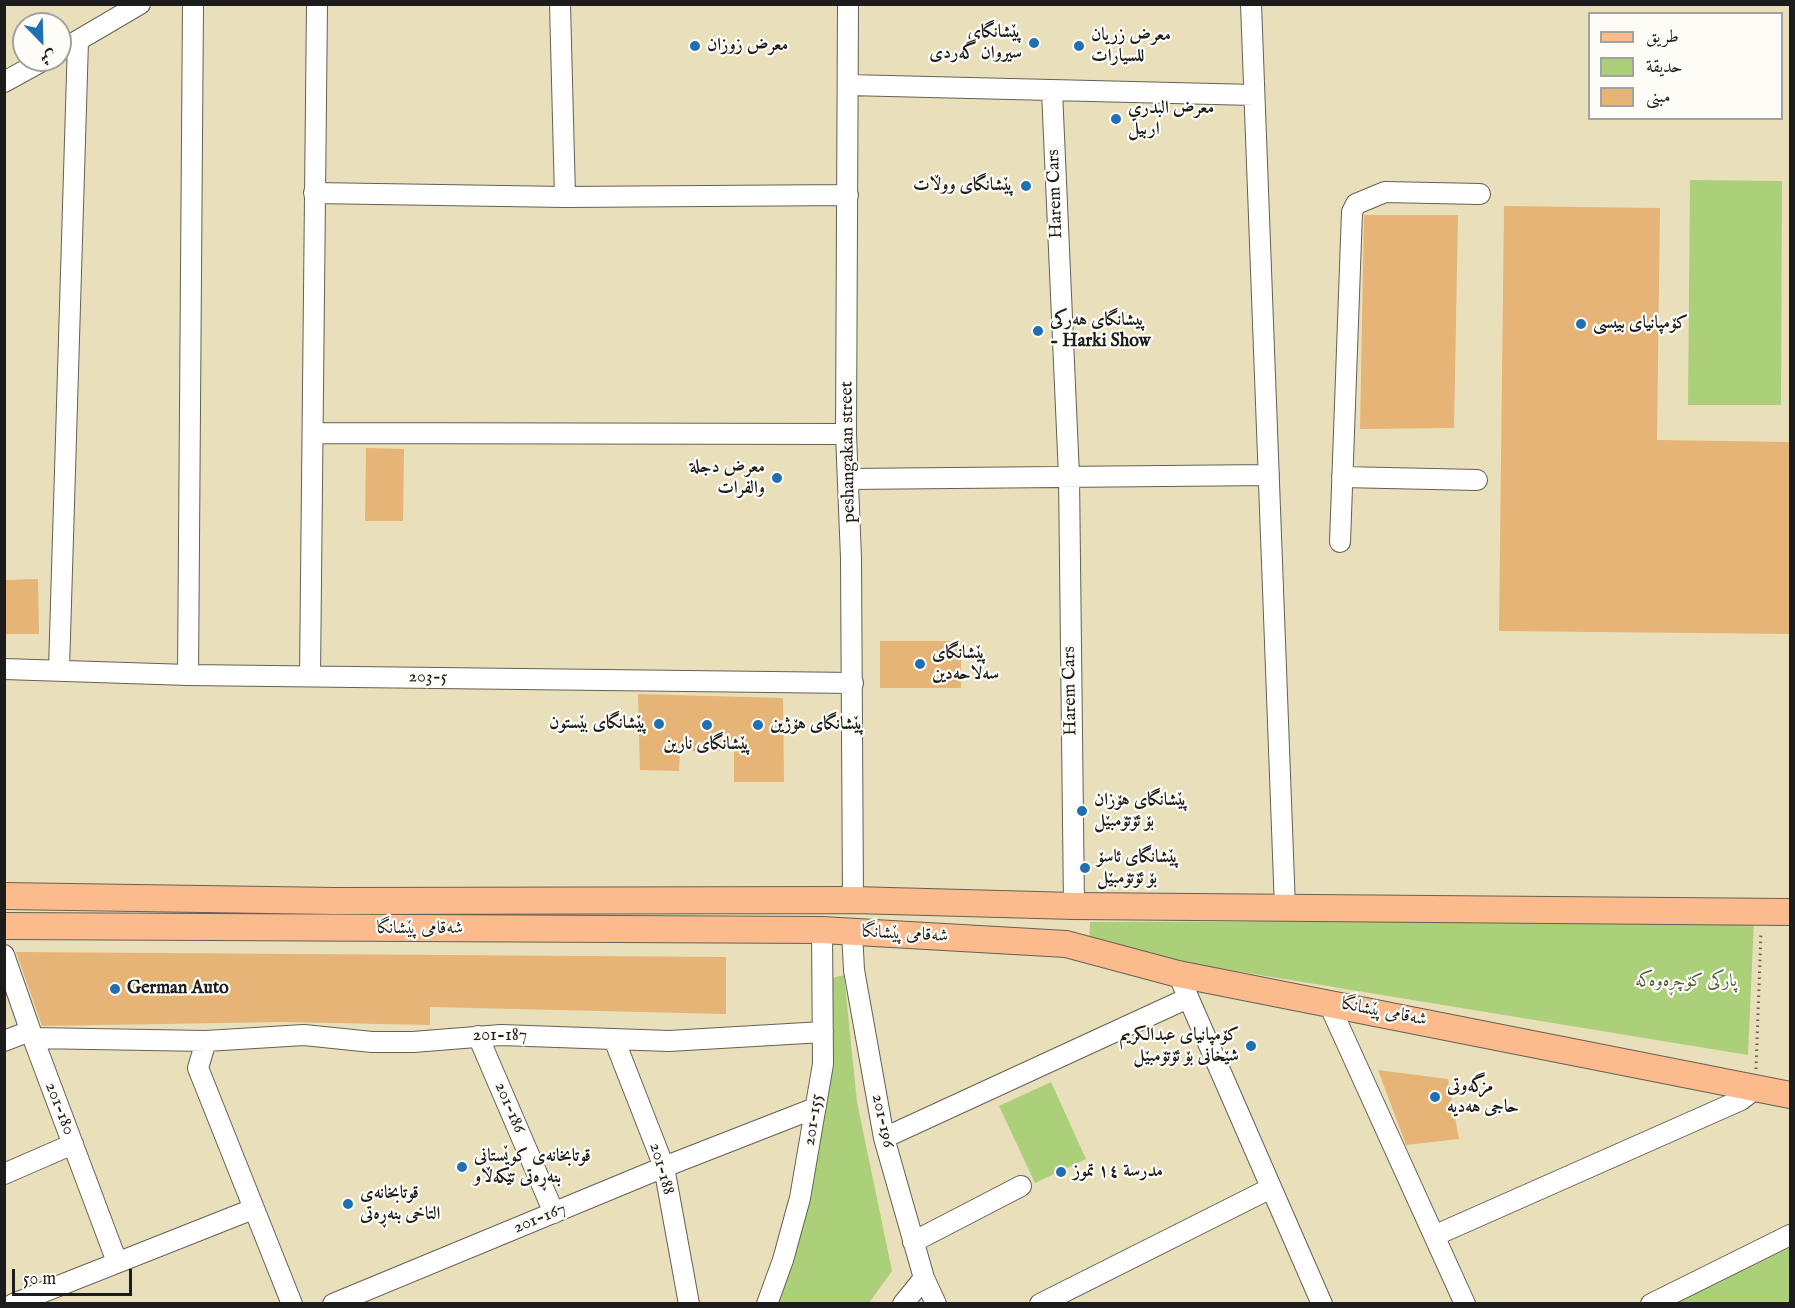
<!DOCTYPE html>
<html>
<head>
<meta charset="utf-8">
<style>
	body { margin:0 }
	#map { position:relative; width:1795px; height:1308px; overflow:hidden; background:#eadfbb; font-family:"IM FELL English",Amiri,serif }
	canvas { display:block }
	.frame { position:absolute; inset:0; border:6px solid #1c1c1c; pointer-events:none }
	.legend { position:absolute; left:1588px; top:12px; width:195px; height:108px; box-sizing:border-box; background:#fdfcf7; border:2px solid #a3a29f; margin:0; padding:8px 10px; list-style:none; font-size:18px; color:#1c1c1c }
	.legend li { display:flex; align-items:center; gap:12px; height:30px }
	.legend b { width:30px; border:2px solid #a3a29f }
	.north { position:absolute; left:12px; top:12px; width:60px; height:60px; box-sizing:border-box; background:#fdfcf7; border:2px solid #a3a29f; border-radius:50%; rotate:157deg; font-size:16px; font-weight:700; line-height:24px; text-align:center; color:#1c1c1c }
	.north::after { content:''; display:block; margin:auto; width:21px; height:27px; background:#1f6fb2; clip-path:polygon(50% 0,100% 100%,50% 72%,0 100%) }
	.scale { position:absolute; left:12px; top:1269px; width:120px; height:27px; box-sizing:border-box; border:3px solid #1c1c1c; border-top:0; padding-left:8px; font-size:18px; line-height:21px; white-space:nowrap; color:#1c1c1c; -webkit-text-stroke:4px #fdfcf7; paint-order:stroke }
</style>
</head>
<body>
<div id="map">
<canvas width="1795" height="1308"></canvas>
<div class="frame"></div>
<ul class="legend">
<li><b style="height:8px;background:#fbbb8d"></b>طريق</li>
<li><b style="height:16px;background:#abd079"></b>حديقة</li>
<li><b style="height:16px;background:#e6b477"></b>مبنى</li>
</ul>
<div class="north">ش</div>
<div class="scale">50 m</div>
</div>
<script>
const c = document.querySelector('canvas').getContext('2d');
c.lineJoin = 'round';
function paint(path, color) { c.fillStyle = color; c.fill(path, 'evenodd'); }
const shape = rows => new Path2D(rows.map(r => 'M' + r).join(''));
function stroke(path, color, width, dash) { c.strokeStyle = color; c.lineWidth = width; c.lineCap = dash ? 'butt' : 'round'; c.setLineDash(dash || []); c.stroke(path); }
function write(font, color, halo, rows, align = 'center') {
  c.font = font + ' "IM FELL English",Amiri,serif'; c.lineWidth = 4.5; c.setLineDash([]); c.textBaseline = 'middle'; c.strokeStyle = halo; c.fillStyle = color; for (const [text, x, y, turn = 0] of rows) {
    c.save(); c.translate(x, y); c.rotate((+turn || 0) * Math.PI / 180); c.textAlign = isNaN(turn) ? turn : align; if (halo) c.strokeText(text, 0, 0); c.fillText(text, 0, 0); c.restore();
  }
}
paint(shape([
	[1690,180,1782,181,1781,405,1688,405],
	[1754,920,1748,1055,1089,947,1090,922],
	[844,975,857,1102,892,1271,869,1303,778,1304,808,1202,828,979],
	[1051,1082,1086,1159,1035,1183,999,1106],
	[1790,1246,1790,1303,1674,1303]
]), '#abd079');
paint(shape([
	[1504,206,1660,208,1657,440,1791,442,1791,634,1499,631],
	[1364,215,1458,215,1454,428,1360,429],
	[366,448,404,449,403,521,365,521],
	[38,579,39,634,4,634,4,580],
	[880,641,961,641,961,688,880,688],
	[638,694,783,698,784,782,734,782,734,751,680,751,679,771,640,770],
	[16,952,726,957,726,1014,430,1007,430,1025,283,1022,42,1026],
	[1378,1070,1448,1079,1459,1139,1406,1145]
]), '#e6b477');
const minor = shape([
	[560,4,565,197],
	[848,4,846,434,851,558,853,900],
	[1251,4,1285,908],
	[60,51,140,4],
	[4,82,44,60],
	[848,85,1254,95],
	[1052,91,1069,476,1074,906],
	[314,193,565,197,848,195],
	[314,433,846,434],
	[1342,477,1477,480],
	[848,479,1269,475],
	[1340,542,1352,212,1356,204,1385,192,1480,194],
	[4,669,188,675,853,683],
	[59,669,78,41],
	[188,675,193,4],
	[310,676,317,4],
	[852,932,854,970,884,1138,924,1278,936,1304],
	[4,955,33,1038,117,1262],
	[1178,974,1322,1304],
	[1328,1002,1465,1304],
	[478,1036,554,1213],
	[33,1038,206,1041],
	[614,1039,664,1167,689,1304],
	[4,1041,30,1031],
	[884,1138,1188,998],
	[4,1174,73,1144],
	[1436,1235,1741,1100,1755,1089],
	[913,1242,1021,1186],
	[13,1304,253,1209],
	[292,1304,198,1068,206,1041,304,1035,372,1042,413,1042,501,1035,669,1041,823,1032],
	[333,1304,664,1167,815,1108],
	[767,1304,783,1260,800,1198,823,1064,822,930],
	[903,1304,924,1278],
	[1040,1304,1271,1188],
	[1651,1304,1790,1235]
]);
const major = shape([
	[4,896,335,901,853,900,1074,906,1790,912],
	[4,926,822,930,1066,944,1178,974,1790,1095]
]);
stroke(minor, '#646054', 22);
stroke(major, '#646054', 28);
stroke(shape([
	[1756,1069,1761,932]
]), '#646054', 3, [1.5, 4.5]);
stroke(minor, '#fff', 20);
stroke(major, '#fbbb8d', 26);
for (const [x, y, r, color] of [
	[1034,43,6,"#1f6fb2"],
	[695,46,6,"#1f6fb2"],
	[1079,46,6,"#1f6fb2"],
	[1116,119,6,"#1f6fb2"],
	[1026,186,6,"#1f6fb2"],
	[1581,324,6,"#1f6fb2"],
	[1038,331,6,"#1f6fb2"],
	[777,478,6,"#1f6fb2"],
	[920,664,6,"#1f6fb2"],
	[659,724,6,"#1f6fb2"],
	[707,725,6,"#1f6fb2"],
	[758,725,6,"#1f6fb2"],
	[1082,811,6,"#1f6fb2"],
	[1085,868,6,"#1f6fb2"],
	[115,989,6,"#1f6fb2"],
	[1251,1046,6,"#1f6fb2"],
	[1435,1097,6,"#1f6fb2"],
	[462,1167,6,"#1f6fb2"],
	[1061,1172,6,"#1f6fb2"],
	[348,1204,6,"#1f6fb2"]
]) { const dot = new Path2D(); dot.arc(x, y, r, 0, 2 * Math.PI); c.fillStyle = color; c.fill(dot); stroke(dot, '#fdfcf7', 2); }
write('bold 18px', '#1c1c1c', '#fdfcf7', [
	["پێشانگای",1022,33,"right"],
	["سیروان گەردی",1022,54,"right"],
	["معرض زريان",1091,36],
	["للسيارات",1091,57],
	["معرض زوزان",707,46],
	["معرض البدري",1128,109],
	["اربيل",1128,130],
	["پێشانگای ووڵات",1014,186,"right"],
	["پیشانگای هەرکی",1050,321],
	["- Harki Show",1050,342],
	["كۆمپانیای بیبسی",1593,324],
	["معرض دجلة",765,468,"right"],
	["والفرات",765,489,"right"],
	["پێشانگای",932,654],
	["سەلاحەدین",932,675],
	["پێشانگای بێستون",647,724,"right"],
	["پێشانگای هۆژین",770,725],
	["پێشانگای نارین",707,745,"center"],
	["پێشانگای هۆزان",1094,801],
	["بۆ ئۆتۆمبێل",1094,822],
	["پێشانگای ئاسۆ",1097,858],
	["بۆ ئۆتۆمبێل",1097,879],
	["German Auto",127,989],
	["کۆمپانیای عبدالكريم",1239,1036,"right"],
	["شێخانی بۆ ئۆتۆمبێل",1239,1057,"right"],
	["مزگەوتی",1447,1087],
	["حاجی هەدیە",1447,1108],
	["قوتابخانەی کوێستانی",474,1157],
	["بنەڕەتی تێکەڵاو",474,1178],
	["مدرسة ١٤ تموز",1073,1172],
	["قوتابخانەی",360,1194],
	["التاخی بنەڕەتی",360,1215]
], 'left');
write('18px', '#1c1c1c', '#fdfcf7', [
	["Harem Cars",1056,194,-92],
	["peshangakan street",849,452,-91],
	["203-5",428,678,1],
	["Harem Cars",1071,691,-91],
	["شەقامی پێشانگا",420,929],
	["شەقامی پێشانگا",905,935,3],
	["شەقامی پێشانگا",1384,1013,11],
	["201-187",500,1036],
	["201-186",509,1108,67],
	["201-180",59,1109,69],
	["201-155",814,1120,-81],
	["201-196",882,1121,78],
	["201-188",661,1169,74],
	["201-167",540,1219,-22]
]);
write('18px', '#4e5b3d', '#fdfcf7', [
	["پارکی کۆچڕەوەکە",1686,982]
]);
</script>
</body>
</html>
